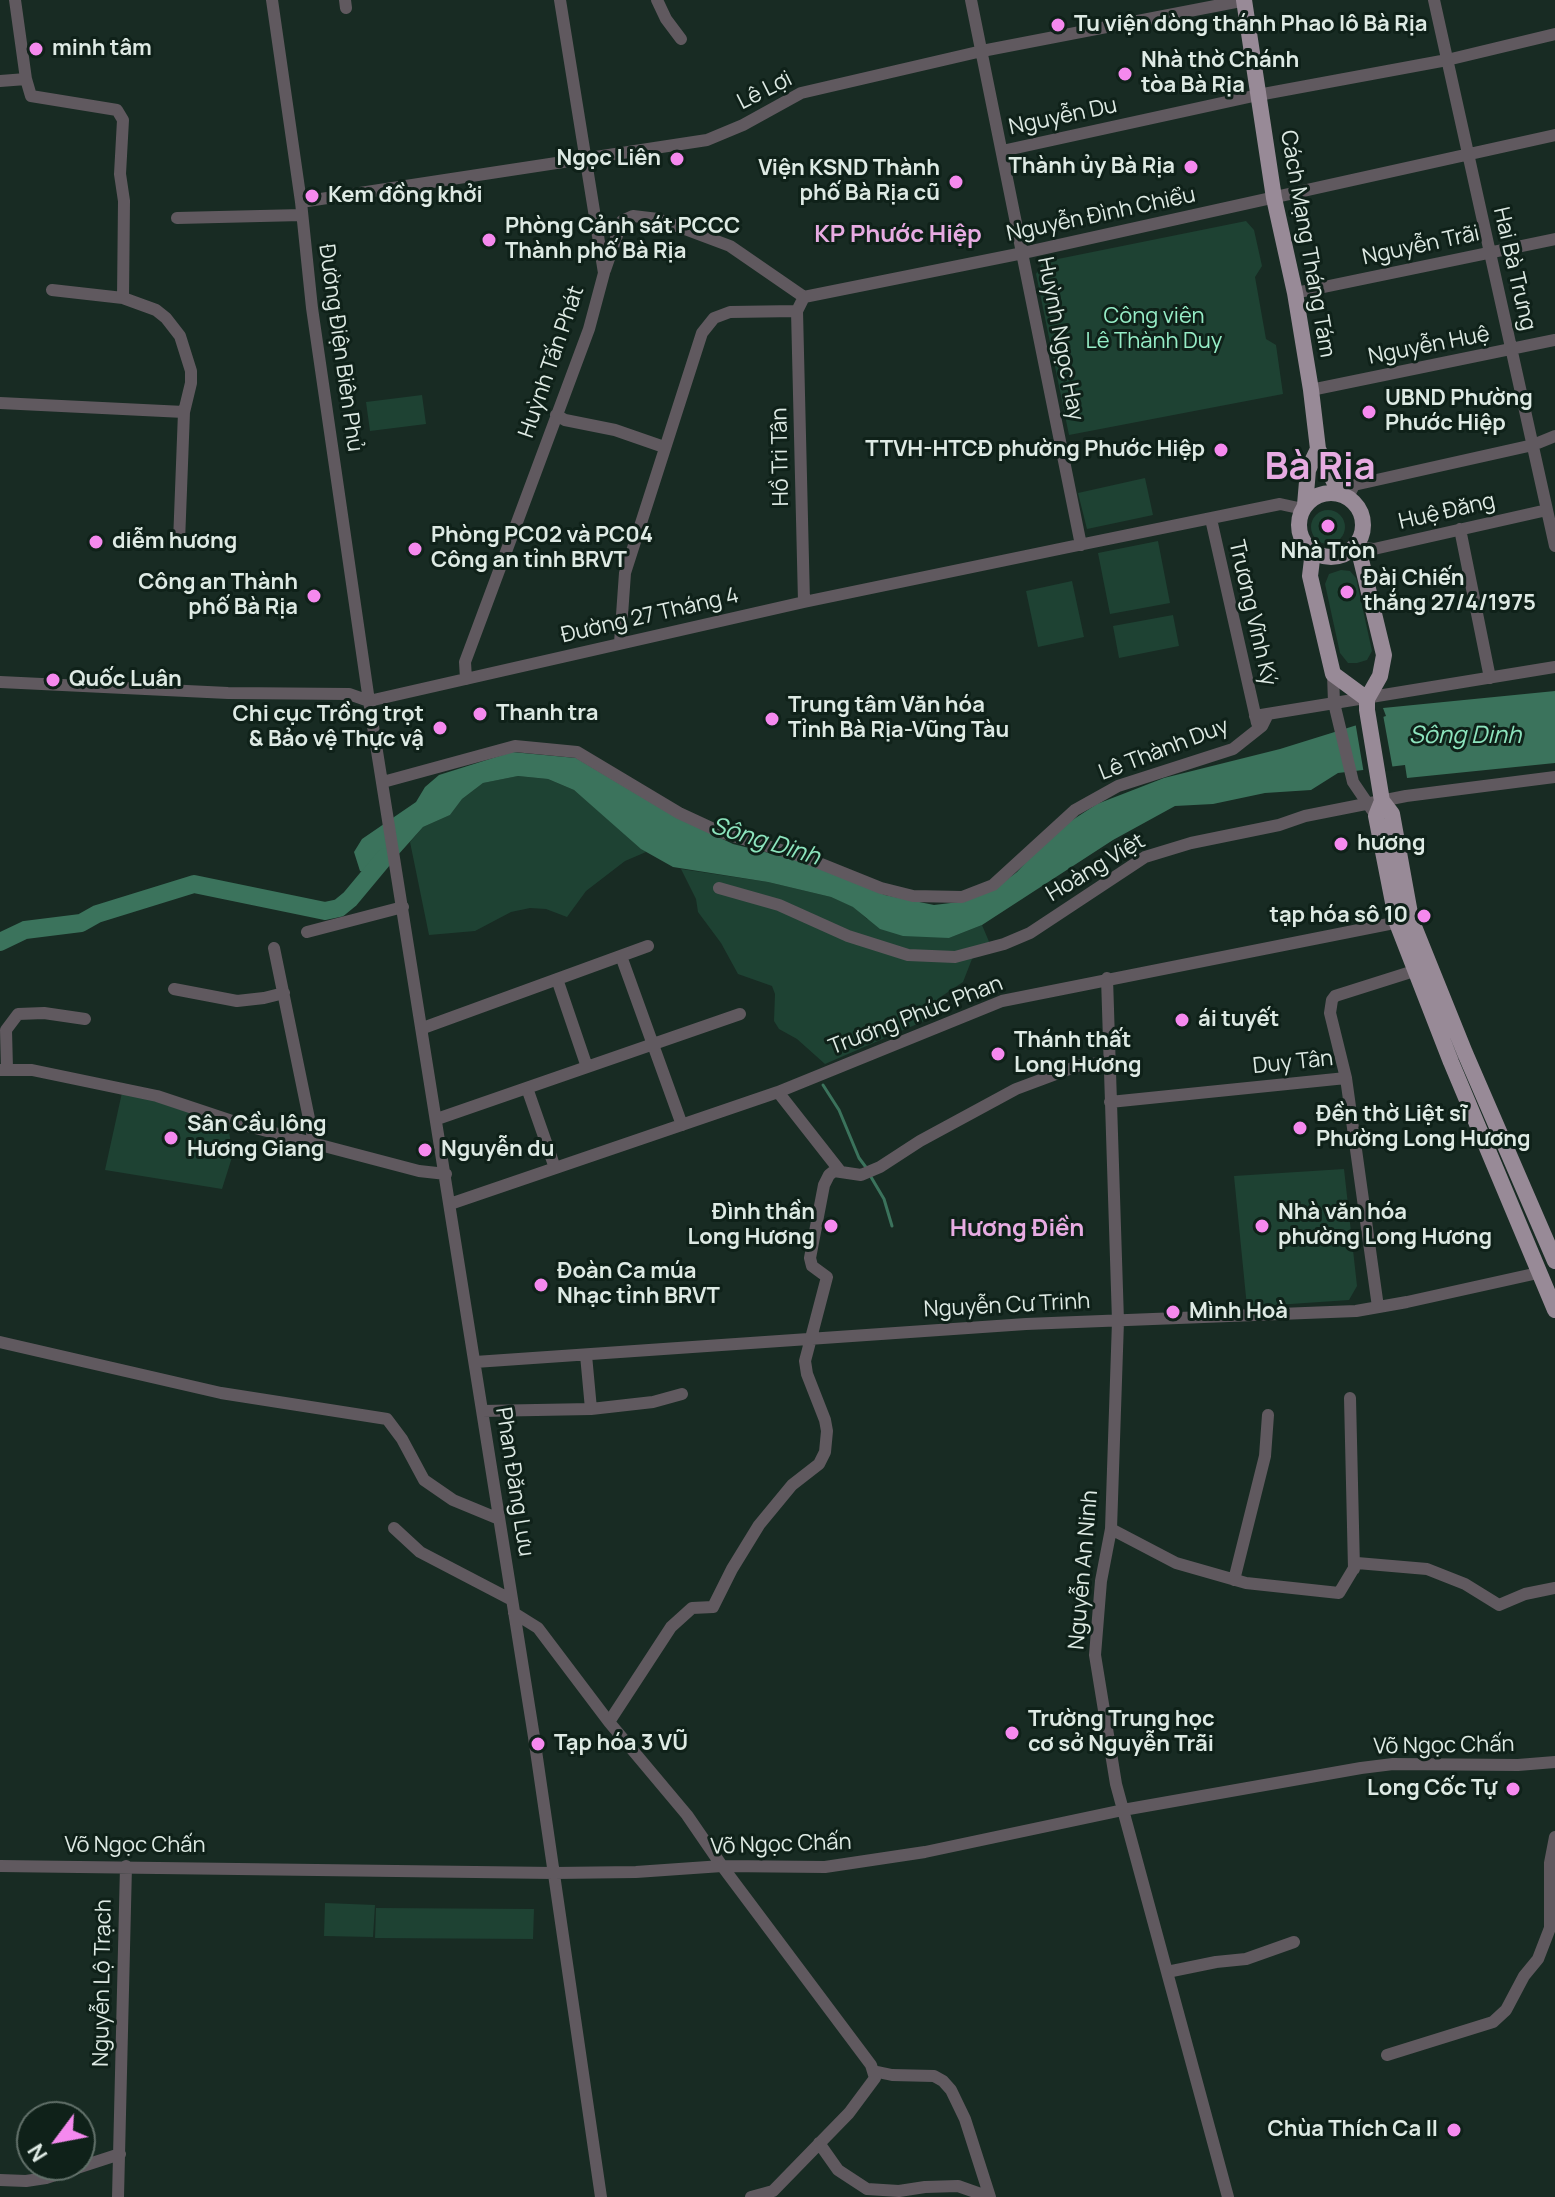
<!DOCTYPE html>
<html>
<head>
<meta charset="utf-8">
<style>
	body { margin:0 }
	#map { position:relative; width:1555px; height:2197px; overflow:hidden; background:#182b23; font-family:Manrope,sans-serif }
	canvas { display:block }
	.north { position:absolute; left:16px; top:2101px; width:80px; height:80px; box-sizing:border-box; background:#0f2119; border:2px solid #62716a; border-radius:50%; rotate:238deg; font-size:22px; font-weight:700; line-height:32px; text-align:center; color:#deeae4 }
	.north::after { content:''; display:block; margin:auto; width:28px; height:36px; background:#f589ee; clip-path:polygon(50% 0,100% 100%,50% 72%,0 100%) }
</style>
</head>
<body>
<div id="map">
<canvas width="1555" height="2197"></canvas>
<div class="north">N</div>
</div>
<script>
const c = document.querySelector('canvas').getContext('2d');
c.lineJoin = 'round';
function paint(path, color) { c.fillStyle = color; c.fill(path, 'evenodd'); }
const shape = rows => new Path2D(rows.map(r => 'M' + r).join(''));
function stroke(path, color, width, dash) { c.strokeStyle = color; c.lineWidth = width; c.lineCap = dash ? 'butt' : 'round'; c.setLineDash(dash || []); c.stroke(path); }
function write(font, color, halo, rows, align = 'center') {
  c.font = font + ' Manrope,sans-serif'; c.lineWidth = 6; c.setLineDash([]); c.textBaseline = 'middle'; c.strokeStyle = halo; c.fillStyle = color; for (const [text, x, y, turn = 0] of rows) {
    c.save(); c.translate(x, y); c.rotate((+turn || 0) * Math.PI / 180); c.textAlign = isNaN(turn) ? turn : align; if (halo) c.strokeText(text, 0, 0); c.fillText(text, 0, 0); c.restore();
  }
}
paint(shape([
	[1246,221,1254,230,1262,266,1255,277,1266,339,1276,345,1283,394,1069,435,1036,274,1043,262],
	[422,395,426,424,370,431,366,402],
	[1145,478,1153,515,1087,529,1078,493],
	'1311 527a17 17 0 1 1 34 0a17 17 0 1 1-34 0Z',
	[1158,541,1170,603,1110,614,1098,553],
	[1341,570,1350,571,1356,578,1372,651,1367,660,1357,663,1348,663,1340,653,1325,584,1329,574],
	[1072,581,1084,637,1038,647,1026,591],
	[1173,615,1179,646,1119,658,1113,626],
	[518,776,548,779,574,790,646,852,625,861,586,891,567,917,546,909,530,908,511,912,475,931,429,935,410,842,423,827,450,815,462,799,483,783],
	[681,869,768,882,831,897,854,907,867,919,949,938,982,925,990,944,987,949,972,959,963,982,942,996,938,1002,938,1015,825,1064,797,1039,779,1029,774,1021,775,994,772,986,738,974,721,943,698,912,696,899],
	[123,1088,227,1122,233,1154,222,1189,105,1170],
	[1344,1169,1357,1286,1349,1300,1247,1307,1234,1176],
	[325,1903,375,1905,373,1937,324,1936],
	[376,1908,534,1909,533,1939,375,1938]
]), '#1e4233');
paint(shape([
	[1555,691,1555,763,1407,778,1405,765,1338,773,1311,790,1265,793,1213,804,1175,806,1113,840,982,925,949,938,903,936,880,929,853,907,831,897,768,882,673,867,641,849,574,790,548,779,518,776,483,783,462,799,450,815,423,827,380,875,360,871,354,852,362,839,416,802,425,787,439,775,512,752,576,758,674,816,733,844,805,862,885,895,934,905,959,902,993,890,1017,872,1054,832,1097,804,1164,778,1280,749,1386,716,1383,708]
]), '#3b735c');
paint(shape([
	[1382,709,1393,770,1364,774,1355,721,1381,713,1379,710]
]), '#182b23');
stroke(shape([
	[823,1085,839,1110,859,1158,868,1170],
	[871,1177,884,1199,892,1226]
]), '#3b735c', 3);
stroke(shape([
	[0,942,25,930,81,923,97,914,194,884,325,911,339,908,350,899,385,857]
]), '#3b735c', 18);
stroke(shape([
	[15,0,26,79,31,96,117,110,123,120,120,174,124,201,123,298,156,310,166,318,180,336,191,371,191,383,184,412,179,542],
	[272,0,301,202,312,308,369,701,534,1737,601,2197],
	[345,0,346,8],
	[657,0,666,19,681,39],
	[971,0,1081,545],
	[1434,0,1555,546],
	[0,81,26,79],
	[1002,151,1258,95,1447,60,1555,34],
	[301,202,707,140,743,125,801,93,982,51,1246,0],
	[177,218,302,215],
	[605,270,622,221,633,216,658,219,730,246,804,297],
	[52,290,123,298],
	[1295,293,1555,239],
	[797,311,804,602],
	[1311,390,1555,340],
	[0,403,184,412],
	[556,415,565,420,615,430,664,447],
	[1348,497,1354,485,1533,445,1555,436],
	[1211,519,1257,723],
	[1460,529,1490,678],
	[1357,543,1364,548,1374,549,1547,510],
	[620,643,625,573,702,333,714,318,730,312,797,311,804,297,1023,253,1555,135],
	[1333,674,1334,703,1353,782,1372,810],
	[466,679,465,662,589,329,604,273,560,0],
	[0,682,228,693,349,694,369,701,804,602,1069,547,1280,504,1303,509],
	[1255,716,1555,667],
	[383,782,515,746,577,752,679,813,720,832,804,857,881,888,913,896,962,897,993,885,1075,810,1118,786,1233,749,1262,726,1268,714],
	[719,888,779,905,848,936,908,955,955,957,1004,944,1030,933,1145,857,1191,843,1279,825,1305,816,1406,796,1555,777],
	[307,932,403,907],
	[274,948,314,1143],
	[621,956,682,1125],
	[1107,978,1118,1321,1111,1529,1101,1581,1095,1655,1116,1784,1228,2197],
	[557,979,587,1067],
	[174,989,237,1001,264,998,284,993],
	[423,1028,648,946],
	[7,1069,6,1030,18,1014,44,1013,85,1019],
	[0,1070,32,1070,157,1096,244,1125,419,1171,446,1174],
	[1346,1078,1330,1013,1332,1000,1335,996,1414,971],
	[527,1088,555,1168],
	[778,1092,840,1171],
	[1110,1102,1346,1078,1378,1307],
	[437,1119,740,1014],
	[450,1204,778,1092,1002,1001,1404,921],
	[0,1342,221,1393,387,1419,402,1439,424,1480,453,1500,499,1519],
	[586,1355,591,1409],
	[475,1362,1026,1324,1356,1311,1407,1302,1538,1273],
	[1350,1398,1354,1569],
	[482,1411,591,1409,653,1402,682,1394],
	[394,1528,420,1552,512,1600],
	[1111,1529,1176,1563,1246,1583,1339,1593,1357,1563,1427,1569,1465,1584,1499,1605,1525,1594,1555,1588],
	[1234,1580,1265,1456,1268,1415],
	[514,1613,538,1628,609,1722,687,1815,722,1866,871,2065,875,2078,849,2113,773,2191,751,2197],
	[609,1722,671,1627,692,1608,713,1607,732,1569,759,1525,792,1485,819,1464,825,1452,827,1431,825,1420,807,1374,805,1361,827,1277,812,1266,810,1258,824,1185,829,1175,834,1171,861,1175,880,1167,920,1141,1016,1089,1083,1064,1109,1063],
	[0,1866,554,1873,636,1872,722,1866,825,1867,925,1852,1123,1810,1361,1768,1393,1764,1518,1765,1555,1762],
	[1167,1972,1216,1962,1246,1959,1294,1942],
	[1387,2055,1493,2022,1506,2010,1524,1976,1538,1959,1550,1928,1550,1863,1555,1837],
	[873,2071,892,2075,934,2076,943,2081,951,2090,965,2119,990,2197],
	[819,2143,838,2170,867,2189,899,2191,925,2187,958,2186,989,2197],
	[0,2180,26,2181,46,2178,120,2154],
	[118,2197,126,1866]
]), '#60595f', 12);
stroke(shape([
	[1244,0,1274,198,1295,293,1311,390,1318,449,1340,494],
	'1299 525a32 32 0 1 1 64 0a32 32 0 1 1-64 0Z',
	[1305,505,1308,470,1318,449],
	[1357,543,1384,655,1380,676,1367,699,1367,710,1382,801,1392,814,1411,919,1465,1053,1555,1261],
	[1313,551,1310,576,1333,674,1367,699],
	[1382,801,1376,816,1397,923,1451,1062,1555,1310]
]), '#988a97', 16);
for (const [x, y, r, color] of [
	[1058,25,8,"#f589ee"],
	[36,49,8,"#f589ee"],
	[1125,74,8,"#f589ee"],
	[677,159,8,"#f589ee"],
	[1191,167,8,"#f589ee"],
	[956,182,8,"#f589ee"],
	[312,196,8,"#f589ee"],
	[489,240,8,"#f589ee"],
	[1369,412,8,"#f589ee"],
	[1221,450,8,"#f589ee"],
	[1328,526,8,"#f589ee"],
	[96,542,8,"#f589ee"],
	[415,549,8,"#f589ee"],
	[1347,592,8,"#f589ee"],
	[314,596,8,"#f589ee"],
	[53,680,8,"#f589ee"],
	[480,714,8,"#f589ee"],
	[772,719,8,"#f589ee"],
	[440,728,8,"#f589ee"],
	[1341,844,8,"#f589ee"],
	[1424,916,8,"#f589ee"],
	[1182,1020,8,"#f589ee"],
	[998,1054,8,"#f589ee"],
	[1300,1128,8,"#f589ee"],
	[171,1138,8,"#f589ee"],
	[425,1150,8,"#f589ee"],
	[831,1226,8,"#f589ee"],
	[1262,1226,8,"#f589ee"],
	[541,1285,8,"#f589ee"],
	[1173,1312,8,"#f589ee"],
	[1012,1733,8,"#f589ee"],
	[538,1744,8,"#f589ee"],
	[1513,1789,8,"#f589ee"],
	[1454,2130,8,"#f589ee"]
]) { const dot = new Path2D(); dot.arc(x, y, r, 0, 2 * Math.PI); c.fillStyle = color; c.fill(dot); stroke(dot, '#0f2119', 3); }
write('bold 22px', '#deeae4', '#0f2119', [
	["Tu viện dòng thánh Phao lô Bà Rịa",1074,25],
	["minh tâm",52,49],
	["Nhà thờ Chánh",1141,61],
	["tòa Bà Rịa",1141,86],
	["Ngọc Liên",661,159,"right"],
	["Thành ủy Bà Rịa",1175,167,"right"],
	["Viện KSND Thành",940,169,"right"],
	["phố Bà Rịa cũ",940,194,"right"],
	["Kem đồng khởi",328,196],
	["Phòng Cảnh sát PCCC",505,227],
	["Thành phố Bà Rịa",505,252],
	["UBND Phường",1385,399],
	["Phước Hiệp",1385,424],
	["TTVH-HTCĐ phường Phước Hiệp",1205,450,"right"],
	["Phòng PC02 và PC04",431,536],
	["Công an tỉnh BRVT",431,561],
	["diễm hương",112,542],
	["Nhà Tròn",1328,552,"center"],
	["Đài Chiến",1363,579],
	["thắng 27/4/1975",1363,604],
	["Công an Thành",298,583,"right"],
	["phố Bà Rịa",298,608,"right"],
	["Quốc Luân",69,680],
	["Trung tâm Văn hóa",788,706],
	["Tỉnh Bà Rịa-Vũng Tàu",788,731],
	["Thanh tra",496,714],
	["Chi cục Trồng trọt",424,715,"right"],
	["& Bảo vệ Thực vậ",424,740,"right"],
	["hương",1357,844],
	["tạp hóa sô 10",1408,916,"right"],
	["ái tuyết",1198,1020],
	["Thánh thất",1014,1041],
	["Long Hương",1014,1066],
	["Đền thờ Liệt sĩ",1316,1115],
	["Phường Long Hương",1316,1140],
	["Sân Cầu lông",187,1125],
	["Hương Giang",187,1150],
	["Nguyễn du",441,1150],
	["Đình thần",815,1213,"right"],
	["Long Hương",815,1238,"right"],
	["Nhà văn hóa",1278,1213],
	["phường Long Hương",1278,1238],
	["Đoàn Ca múa",557,1272],
	["Nhạc tỉnh BRVT",557,1297],
	["Mình Hoà",1189,1312],
	["Trường Trung học",1028,1720],
	["cơ sở Nguyễn Trãi",1028,1745],
	["Tạp hóa 3 VŨ",554,1744],
	["Long Cốc Tự",1497,1789,"right"],
	["Chùa Thích Ca II",1438,2130,"right"]
], 'left');
write('22px', '#deeae4', '#0f2119', [
	["Lê Lợi",765,91,-27],
	["Nguyễn Du",1063,117,-12],
	["Nguyễn Đình Chiểu",1101,215,-12],
	["Cách Mạng Tháng Tám",1307,244,80],
	["Nguyễn Trãi",1421,246,-12],
	["Hai Bà Trưng",1514,269,77],
	["Huỳnh Ngọc Hay",1060,339,79],
	["Nguyễn Huệ",1429,346,-11],
	["Đường Điện Biên Phủ",340,348,82],
	["Huỳnh Tấn Phát",552,362,-71],
	["Hồ Tri Tân",781,457,-91],
	["Huệ Đăng",1447,512,-13],
	["Trương Vĩnh Ký",1252,613,77],
	["Đường 27 Tháng 4",650,616,-13],
	["Lê Thành Duy",1164,750,-21],
	["Hoàng Việt",1096,868,-31],
	["Trương Phúc Phan",916,1016,-21],
	["Duy Tân",1293,1063,-6],
	["Nguyễn Cư Trinh",1007,1306,-3],
	["Phan Đăng Lưu",514,1482,81],
	["Nguyễn An Ninh",1084,1570,-85],
	["Võ Ngọc Chấn",1444,1746,-1],
	["Võ Ngọc Chấn",781,1845,-2],
	["Võ Ngọc Chấn",135,1846],
	["Nguyễn Lộ Trạch",103,1983,-89]
]);
write('22px', '#96eec7', '#0f2119', [
	["Công viên",1154,317],
	["Lê Thành Duy",1154,342]
]);
write('bold 24px', '#e7abe2', '#0f2119', [
	["KP Phước Hiệp",898,235],
	["Hương Điền",1017,1229]
]);
write('italic 24px', '#8de5be', '#0f2119', [
	["Sông Dinh",1465,736],
	["Sông Dinh",765,842,17]
]);
write('bold 38px', '#e7abe2', '#0f2119', [
	["Bà Rịa",1320,468]
]);
</script>
</body>
</html>
